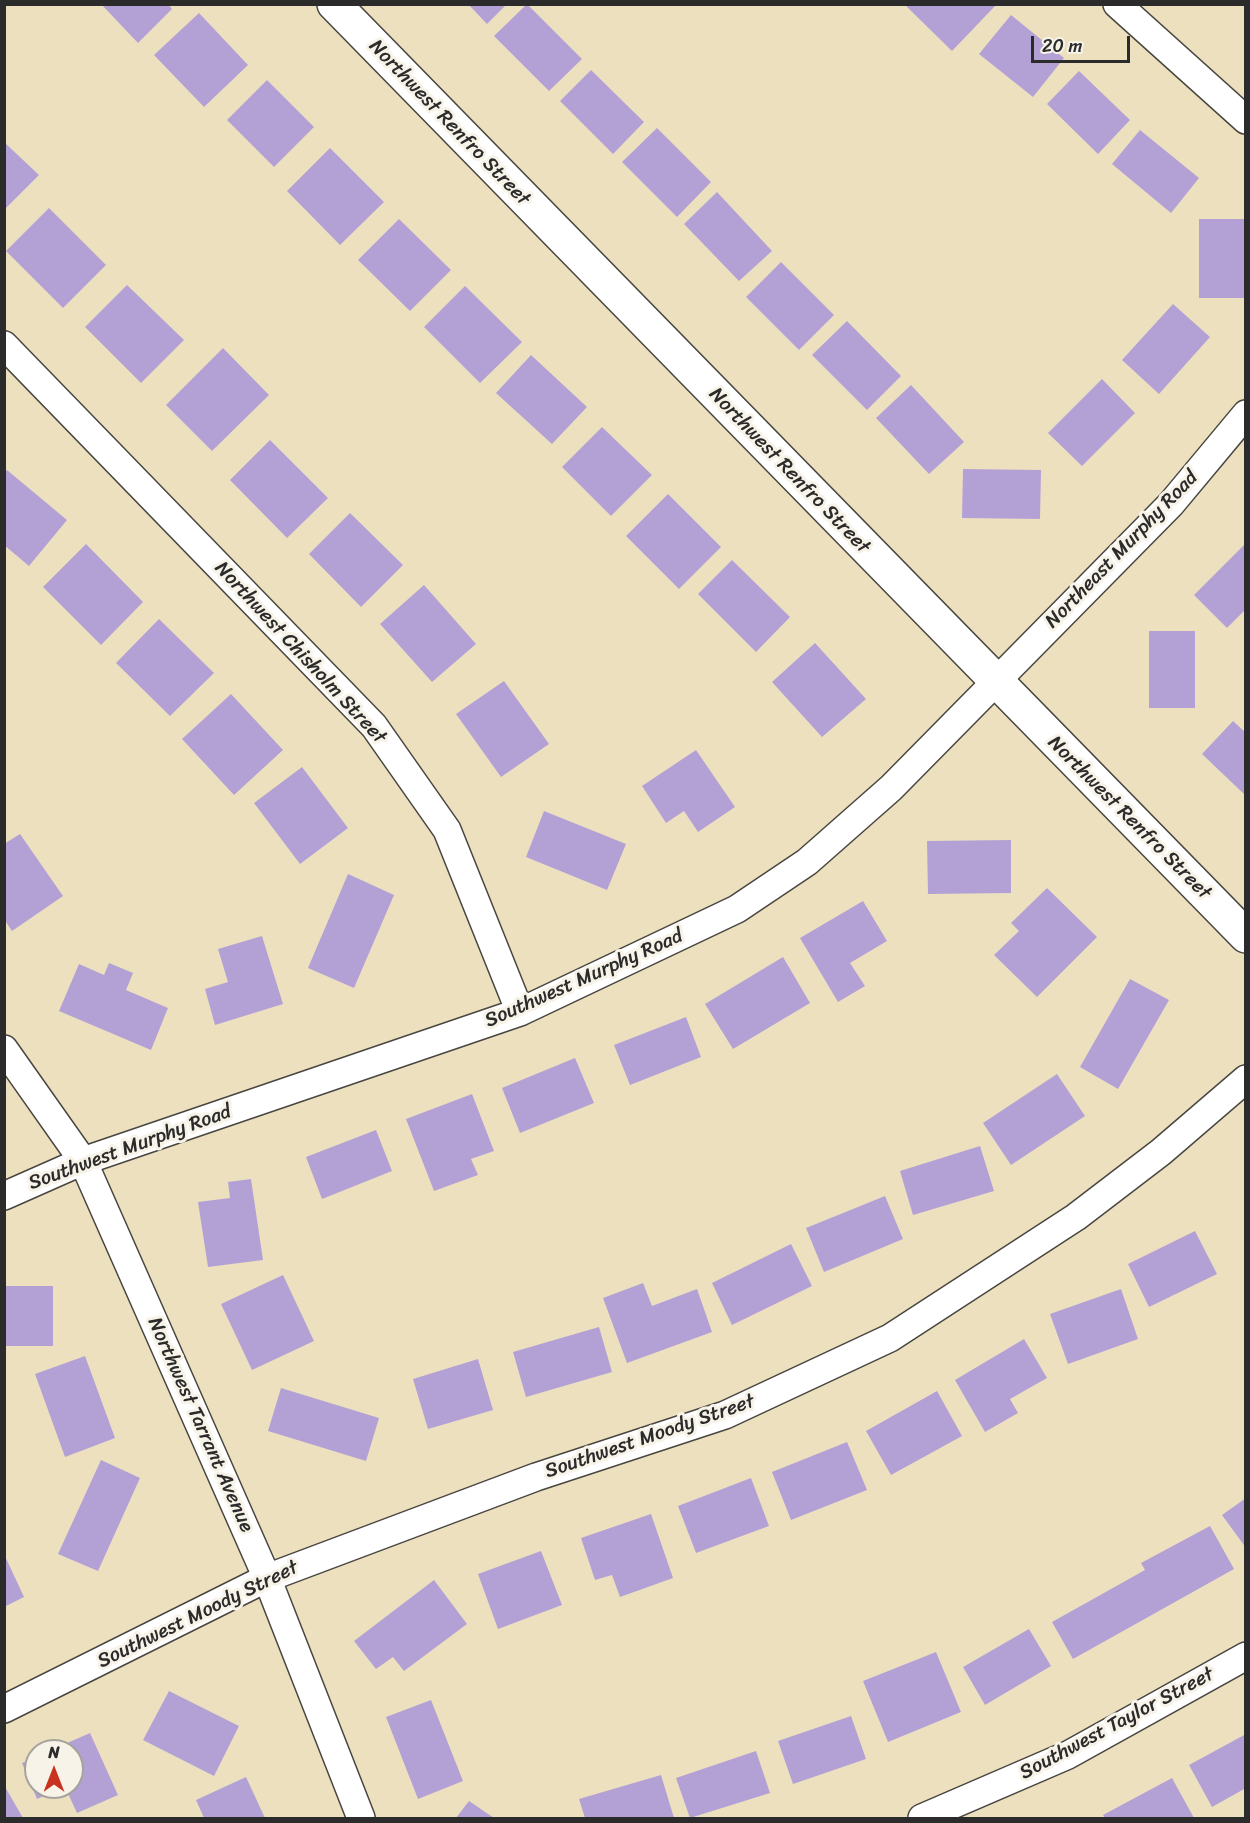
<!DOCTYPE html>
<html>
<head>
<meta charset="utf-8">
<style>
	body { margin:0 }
	#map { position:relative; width:1250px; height:1823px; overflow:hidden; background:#ede0bf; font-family:Sriracha,sans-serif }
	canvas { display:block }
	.frame { position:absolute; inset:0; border:6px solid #2b2b2b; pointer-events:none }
	.north { position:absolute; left:24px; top:1739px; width:60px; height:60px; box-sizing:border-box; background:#f7f3e8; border:2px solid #a5a39c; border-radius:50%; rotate:0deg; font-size:16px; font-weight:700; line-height:24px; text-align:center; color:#2b2b2b }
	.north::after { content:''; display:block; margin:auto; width:21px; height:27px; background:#c8321e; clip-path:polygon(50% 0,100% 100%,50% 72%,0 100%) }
	.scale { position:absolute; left:1031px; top:36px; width:99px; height:27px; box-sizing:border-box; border:3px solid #2b2b2b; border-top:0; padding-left:8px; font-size:18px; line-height:21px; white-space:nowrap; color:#2b2b2b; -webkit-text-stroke:4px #f7f3e8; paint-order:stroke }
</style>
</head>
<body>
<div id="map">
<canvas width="1250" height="1823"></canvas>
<div class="frame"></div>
<div class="north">N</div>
<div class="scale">20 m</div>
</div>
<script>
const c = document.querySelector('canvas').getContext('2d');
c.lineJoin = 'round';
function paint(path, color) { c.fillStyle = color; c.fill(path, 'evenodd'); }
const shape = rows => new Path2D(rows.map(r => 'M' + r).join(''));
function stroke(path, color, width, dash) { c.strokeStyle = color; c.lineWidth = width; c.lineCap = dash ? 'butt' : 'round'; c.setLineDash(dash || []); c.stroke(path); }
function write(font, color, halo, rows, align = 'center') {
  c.font = font + ' Sriracha,sans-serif'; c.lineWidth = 6; c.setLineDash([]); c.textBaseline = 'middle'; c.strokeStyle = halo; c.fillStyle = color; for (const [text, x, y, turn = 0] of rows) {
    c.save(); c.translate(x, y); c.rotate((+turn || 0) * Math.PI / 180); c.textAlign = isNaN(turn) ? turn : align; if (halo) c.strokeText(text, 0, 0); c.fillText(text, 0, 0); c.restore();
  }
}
paint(shape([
	[101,4,168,4,172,9,138,43],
	[468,4,507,4,487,24],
	[527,4,582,59,549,91,494,36],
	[904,4,997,4,952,51],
	[199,13,248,65,204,107,154,55],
	[1011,15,1064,58,1033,97,979,54],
	[591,70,644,122,613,154,560,101],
	[1079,71,1130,120,1098,154,1047,104],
	[267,80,314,127,274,167,227,120],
	[657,128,711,182,677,217,622,162],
	[1140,130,1199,178,1171,213,1112,164],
	[4,142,39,175,4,210],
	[330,148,384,202,340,245,287,191],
	[717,192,772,251,739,281,684,224],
	[49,208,106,265,63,308,6,251],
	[399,219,451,270,410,311,358,260],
	[1199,219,1246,219,1246,298,1199,298],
	[781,262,834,315,799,350,746,297],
	[127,285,184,340,141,383,85,327],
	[465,286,522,342,480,383,424,327],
	[1173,304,1210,337,1159,394,1122,360],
	[847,321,901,376,867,410,812,355],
	[223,348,269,395,212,451,166,405],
	[531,355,587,407,552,444,496,393],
	[1102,379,1135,413,1082,466,1048,433],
	[911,385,964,442,929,474,876,418],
	[602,427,652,475,611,516,562,467],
	[270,440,328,498,287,538,230,480],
	[963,469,1041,470,1040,519,962,518],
	[7,470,67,520,29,566,4,545,4,473],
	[668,494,721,547,679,589,626,536],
	[350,513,403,565,361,607,309,554],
	[1246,543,1246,609,1227,628,1194,595],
	[86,544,143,602,101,645,43,587],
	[732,560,790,617,756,652,698,594],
	[424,585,476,644,432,682,380,624],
	[159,619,214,673,170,716,116,663],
	[1149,631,1195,631,1195,708,1149,708],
	[815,643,866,699,822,737,772,682],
	[504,681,549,744,501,777,456,714],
	[231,694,283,750,234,795,182,739],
	[1233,721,1246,733,1246,796,1202,754],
	[696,750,735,807,698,832,684,811,666,823,642,786],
	[302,767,348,828,300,864,254,803],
	[544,811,626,844,607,890,526,857],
	[20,834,63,896,12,931,4,919,4,844],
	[1011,840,1011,893,928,894,927,841],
	[348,874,394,895,354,988,308,968],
	[1047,888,1097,937,1037,997,994,955,1019,931,1011,923],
	[863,901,887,941,850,963,865,986,838,1002,800,938],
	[262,936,283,1004,215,1025,205,989,228,982,218,949],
	[783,957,810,1003,733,1049,705,1004],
	[109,963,133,973,126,990,168,1008,151,1050,59,1011,79,964,104,975],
	[1130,979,1169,1000,1118,1089,1080,1067],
	[686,1017,701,1057,630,1085,614,1045],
	[575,1058,594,1103,520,1133,502,1088],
	[1057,1074,1085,1116,1011,1165,983,1123],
	[472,1094,494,1151,471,1159,478,1175,434,1191,406,1119],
	[376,1130,392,1171,322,1199,306,1157],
	[980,1146,994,1191,913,1215,900,1171],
	[251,1179,263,1260,208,1267,198,1202,230,1198,228,1182],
	[885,1196,903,1239,824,1272,806,1228],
	[1195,1231,1217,1274,1149,1307,1128,1264],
	[791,1244,812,1286,732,1325,712,1283],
	[283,1275,314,1341,252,1370,221,1304],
	[643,1283,652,1306,697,1289,712,1332,627,1363,603,1298],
	[4,1286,53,1286,53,1346,4,1346],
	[1121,1289,1138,1339,1068,1364,1050,1314],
	[599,1327,612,1372,526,1397,513,1352],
	[1024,1339,1047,1378,1010,1399,1018,1413,985,1432,955,1380],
	[85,1356,115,1438,65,1457,35,1374],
	[478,1359,493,1410,428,1429,413,1379],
	[281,1388,379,1418,366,1461,268,1431],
	[937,1391,962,1436,891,1475,866,1431],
	[847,1442,867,1490,791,1520,772,1472],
	[101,1460,140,1478,98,1571,58,1554],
	[751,1478,769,1526,696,1553,678,1506],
	[1246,1498,1246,1548,1222,1515],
	[651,1514,673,1578,620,1597,612,1575,595,1580,581,1538],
	[1210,1526,1234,1569,1073,1659,1052,1622,1145,1570,1141,1563],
	[541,1551,562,1605,498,1629,478,1574],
	[4,1554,24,1597,4,1607],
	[434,1580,467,1624,404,1671,393,1657,376,1669,354,1641],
	[1029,1629,1051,1666,985,1705,963,1667],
	[936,1652,961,1712,888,1742,863,1681],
	[169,1691,239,1726,214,1776,143,1740],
	[431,1700,463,1781,418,1799,386,1717],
	[851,1716,866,1759,793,1784,778,1741],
	[90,1733,118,1795,77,1813,65,1787,72,1787,72,1751,49,1751],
	[1246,1734,1246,1788,1212,1807,1189,1765],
	[756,1751,770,1793,690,1818,676,1778],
	[36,1757,36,1787,64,1787,37,1799,22,1763],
	[661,1775,674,1818,585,1818,579,1799],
	[246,1777,265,1818,204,1818,196,1800],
	[1172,1778,1194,1818,1105,1818,1103,1815],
	[4,1785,23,1818,4,1818],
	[469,1801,494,1818,456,1818]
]), '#b3a1d6');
const street = shape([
	[1117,4,1246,120],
	[4,345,374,726,447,830,520,1012],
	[4,1049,83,1161,267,1578,361,1818],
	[4,1196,83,1161,520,1012,737,909,807,862,891,788,1171,504,1246,414],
	[4,1709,267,1578,536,1477,725,1415,890,1338,1076,1217,1161,1152,1246,1079],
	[922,1818,1068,1755,1246,1656]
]);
const secondary = shape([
	[334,4,1246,936]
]);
stroke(street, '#484641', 30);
stroke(secondary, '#484641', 36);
stroke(street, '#fff', 27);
stroke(secondary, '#fff', 33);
write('20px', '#2b2b2b', '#f7f3e8', [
	["Northwest Renfro Street",449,123,46],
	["Northwest Renfro Street",789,471,46],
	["Northeast Murphy Road",1122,550,-46],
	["Northwest Chisholm Street",300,653,47],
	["Northwest Renfro Street",1129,818,45],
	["Southwest Murphy Road",584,979,-24],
	["Southwest Murphy Road",130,1148,-20],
	["Northwest Tarrant Avenue",200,1425,66],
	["Southwest Moody Street",650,1437,-19],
	["Southwest Moody Street",198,1615,-26],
	["Southwest Taylor Street",1117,1724,-28]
]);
</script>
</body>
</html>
